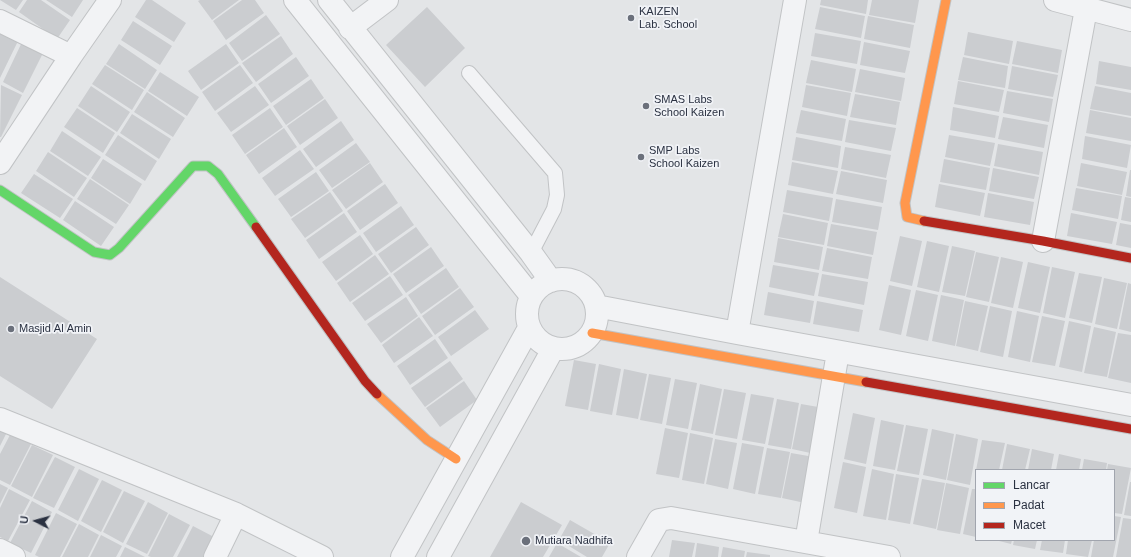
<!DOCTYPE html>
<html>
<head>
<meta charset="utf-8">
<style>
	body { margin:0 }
	#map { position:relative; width:1131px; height:557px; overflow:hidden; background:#e3e5e7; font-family:Arial,sans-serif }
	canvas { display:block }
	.legend { position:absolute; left:975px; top:469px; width:140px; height:72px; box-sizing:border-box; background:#f1f3f7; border:1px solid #a1a5ae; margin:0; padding:5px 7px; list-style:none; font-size:12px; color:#2a3141 }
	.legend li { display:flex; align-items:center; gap:8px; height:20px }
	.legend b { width:20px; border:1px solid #a1a5ae }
	.north { position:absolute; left:16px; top:501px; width:40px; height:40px; -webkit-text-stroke:3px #f1f3f7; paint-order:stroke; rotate:276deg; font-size:11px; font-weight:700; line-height:16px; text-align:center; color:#2a3141 }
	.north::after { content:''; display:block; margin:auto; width:14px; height:18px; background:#2a3141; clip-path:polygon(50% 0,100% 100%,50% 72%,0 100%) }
</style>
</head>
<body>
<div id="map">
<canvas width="1131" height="557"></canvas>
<ul class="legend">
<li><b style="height:5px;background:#63d668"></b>Lancar</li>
<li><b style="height:5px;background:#ff974d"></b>Padat</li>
<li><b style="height:5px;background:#b3261e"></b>Macet</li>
</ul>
<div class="north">U</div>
</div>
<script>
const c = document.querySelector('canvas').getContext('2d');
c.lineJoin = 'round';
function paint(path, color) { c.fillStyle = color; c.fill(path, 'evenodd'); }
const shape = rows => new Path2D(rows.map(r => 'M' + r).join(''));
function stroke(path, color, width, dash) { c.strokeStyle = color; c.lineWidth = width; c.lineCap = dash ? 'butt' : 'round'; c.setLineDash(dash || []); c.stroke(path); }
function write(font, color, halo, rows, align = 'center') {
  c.font = font + ' Arial,sans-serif'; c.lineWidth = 3.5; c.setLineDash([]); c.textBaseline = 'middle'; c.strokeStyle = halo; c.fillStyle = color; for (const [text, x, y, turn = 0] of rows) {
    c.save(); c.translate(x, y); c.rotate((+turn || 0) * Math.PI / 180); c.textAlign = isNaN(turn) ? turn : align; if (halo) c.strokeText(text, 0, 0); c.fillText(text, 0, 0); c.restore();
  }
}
paint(shape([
	[0,0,23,0,16,10],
	[27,0,41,0,70,20,57,39,19,12],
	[46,0,83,0,72,17],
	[146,0,152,0,186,23,174,42,135,17],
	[200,0,239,0,212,20,198,1],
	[242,0,255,0,264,13,226,40,213,21],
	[821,0,868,0,866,14,820,5],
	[872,0,919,0,915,23,869,15],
	[427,7,465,48,425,87,386,45],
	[820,7,865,16,861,38,815,29],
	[266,15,280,34,242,61,229,43],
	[868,16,914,25,910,48,864,39],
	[133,21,172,46,160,65,121,40],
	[0,29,19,39,0,78],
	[968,32,1013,41,1009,64,964,55],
	[815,33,861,41,857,64,811,56],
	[281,36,293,54,256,82,242,63],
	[23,40,44,51,23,93,3,82],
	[1017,41,1062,50,1058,73,1012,64],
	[864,42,910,51,905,73,860,65],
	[119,44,157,70,145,89,106,64],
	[226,44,239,63,201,90,188,71],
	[296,57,309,76,271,103,258,84],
	[963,57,1008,66,1005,88,958,80],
	[811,60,856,69,852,92,806,83],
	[1099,61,1131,67,1131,90,1096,84],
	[105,65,144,90,132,110,92,84],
	[240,65,253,83,215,111,202,92],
	[1012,66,1058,75,1053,97,1008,89],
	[860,69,905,78,901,101,855,92],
	[160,72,199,97,187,116,148,91],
	[311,79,324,98,286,125,273,106],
	[958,81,1004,90,999,112,954,104],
	[1,85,22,95,1,137,0,137],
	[806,85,851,93,847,116,802,107],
	[91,86,130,112,117,132,78,106],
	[255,86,269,105,231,132,217,113],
	[1095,86,1131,93,1131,116,1090,109],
	[1007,91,1053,99,1049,122,1003,113],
	[147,92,185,118,173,137,134,112],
	[855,94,900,102,896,125,850,117],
	[325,99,338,118,300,145,287,126],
	[953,107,999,116,995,138,950,130],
	[77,108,115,133,103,153,64,127],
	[270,108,283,127,245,154,232,135],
	[801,110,846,119,842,141,796,133],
	[1090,110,1131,118,1131,141,1086,133],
	[132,114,171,139,159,159,120,133],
	[1003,117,1048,125,1044,148,998,139],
	[849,120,896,128,891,151,845,142],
	[341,121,354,140,316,167,303,149],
	[284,128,297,147,259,174,246,155],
	[62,131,101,157,88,176,50,151],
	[118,135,157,161,145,181,105,155],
	[949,135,995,143,990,166,945,157],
	[1085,136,1131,145,1127,168,1082,159],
	[796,137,841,146,838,168,792,160],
	[356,143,370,162,332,188,319,170],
	[998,144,1043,152,1039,175,994,166],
	[845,147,891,155,886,178,841,169],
	[300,150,314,169,275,196,262,178],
	[48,152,87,178,74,197,36,171],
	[103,159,142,184,130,204,91,178],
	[944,159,990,168,986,190,940,182],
	[792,162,838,171,833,194,788,185],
	[370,163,383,182,346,209,332,190],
	[1081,163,1127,172,1122,195,1077,186],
	[993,168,1039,177,1034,199,989,191],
	[1130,170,1131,170,1131,197,1126,196],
	[841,171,887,180,883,203,836,194],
	[316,172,329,191,291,217,278,199],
	[34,174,73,199,60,218,21,193],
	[90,179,129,205,116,224,77,199],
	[385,184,398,203,360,230,347,211],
	[939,184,985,193,980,216,935,207],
	[1076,188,1122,196,1118,219,1072,210],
	[787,190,833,198,829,221,783,212],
	[330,192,343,211,305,238,291,219],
	[988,193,1034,202,1030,225,984,217],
	[1125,197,1131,198,1131,222,1121,220],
	[836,199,882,207,878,230,832,222],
	[75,201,114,227,101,246,63,220],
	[401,206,414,225,376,252,363,233],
	[344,213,357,232,319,259,306,240],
	[1071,213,1117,222,1112,244,1067,236],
	[783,214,828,223,824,245,778,237],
	[1120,223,1131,225,1131,248,1116,245],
	[831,224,877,232,873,255,827,246],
	[416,227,429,245,391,273,378,254],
	[360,235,373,254,336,281,322,262],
	[900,236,922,241,912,286,890,281],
	[778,238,823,247,819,270,774,262],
	[927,241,949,246,939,292,917,287],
	[952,246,975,251,965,296,942,292],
	[431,247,444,266,406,293,393,274],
	[827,248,872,257,868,279,822,271],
	[976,252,999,257,989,302,966,297],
	[375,255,389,274,350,302,337,283],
	[1001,257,1023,262,1013,308,991,303],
	[1028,262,1050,267,1040,313,1018,308],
	[773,265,819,273,814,296,769,287],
	[1052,267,1075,272,1065,318,1043,313],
	[446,268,459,287,421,314,408,295],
	[1079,273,1102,277,1092,323,1069,318],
	[822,274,868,282,864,305,818,296],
	[390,276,403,295,365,321,352,303],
	[0,277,97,339,52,409,0,376],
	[1104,278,1127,283,1117,329,1095,324],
	[1128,283,1131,284,1131,332,1119,329],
	[889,285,911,290,901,335,879,330],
	[460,288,474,307,435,335,422,316],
	[916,290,938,295,928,341,906,336],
	[768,292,814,301,810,323,764,315],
	[941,295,964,300,955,346,932,341],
	[406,297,418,316,381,343,367,324],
	[817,301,863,310,859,332,813,324],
	[965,301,988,306,978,351,956,346],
	[990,306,1012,311,1003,357,980,352],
	[475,310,489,329,451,356,438,337],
	[1017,311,1039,316,1030,362,1008,357],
	[1042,316,1065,321,1055,366,1032,362],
	[419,317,433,336,394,363,382,345],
	[1069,321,1091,326,1082,372,1059,367],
	[1094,327,1116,332,1107,377,1084,373],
	[1118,333,1131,335,1131,383,1108,378],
	[435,339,448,358,410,385,397,366],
	[574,360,596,364,588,410,565,406],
	[450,361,463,379,425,407,411,388],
	[599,364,621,369,612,415,590,411],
	[624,369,647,374,638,419,616,415],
	[649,374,671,378,662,424,640,420],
	[675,379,697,383,688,429,666,425],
	[464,381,477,400,440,427,426,408],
	[700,384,722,389,713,434,691,430],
	[724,389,746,393,737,439,715,435],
	[751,394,774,398,765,444,742,440],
	[777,399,799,403,791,449,768,445],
	[801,404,824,408,815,454,792,449],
	[853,413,875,418,866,464,844,459],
	[881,420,904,425,895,470,873,466],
	[906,425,928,429,919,475,897,471],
	[0,428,7,432,0,446],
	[665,428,688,433,679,478,656,474],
	[932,429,954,434,946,480,923,475],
	[11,433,31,444,10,485,0,480,0,454],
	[690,433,713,438,704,484,682,480],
	[956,434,978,439,970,485,947,480],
	[715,439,737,443,728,489,706,484],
	[982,440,1005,443,999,470,976,470],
	[742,443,764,447,755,494,733,489],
	[1007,444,1030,449,1025,470,1002,470],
	[32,445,53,455,32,497,11,486],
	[767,448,790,452,781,498,758,494],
	[1032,449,1054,454,1051,470,1028,470],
	[791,453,814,457,805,503,782,498],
	[1059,454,1081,459,1079,470,1056,470],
	[55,457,75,467,54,508,33,498],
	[1084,459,1107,463,1106,470,1082,470],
	[843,462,866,467,857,513,834,508],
	[1108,464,1131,468,1122,514,1114,513,1114,470,1107,470],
	[79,469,99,479,78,521,58,510],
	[872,469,894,474,886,520,863,516],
	[896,474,919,478,910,524,888,520],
	[922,479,945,483,936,529,913,524],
	[102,480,122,490,101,532,81,521],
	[1130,482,1131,482,1131,516,1124,515],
	[946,483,969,488,960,534,937,530],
	[0,484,8,488,0,504],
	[9,489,30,500,8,541,0,537,0,508],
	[972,489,976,489,976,537,963,534],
	[124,491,145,501,123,543,103,532],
	[32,501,52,512,31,553,10,543],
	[148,502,168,513,147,554,126,544],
	[521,502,562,525,543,557,490,557],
	[56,513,77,524,60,557,39,557,35,555],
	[169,514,190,525,173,557,151,557,148,556],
	[1114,516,1121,517,1113,557,1091,557,1094,540,1114,540],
	[1123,518,1131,519,1131,557,1116,557],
	[570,520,610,543,602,557,587,557,559,540],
	[79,524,99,535,88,557,62,557],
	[193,526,214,537,203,557,177,557],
	[101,535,122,546,116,557,90,557],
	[672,540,695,543,692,557,669,557],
	[995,540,1012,540,1011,544],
	[1014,540,1037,540,1035,549,1013,545],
	[1042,540,1065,540,1063,553,1040,550],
	[1068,540,1092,540,1088,557,1066,554],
	[557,543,581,557,549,557],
	[697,543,719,547,718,557,695,557],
	[125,547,145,557,120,557],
	[723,547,745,551,744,557,721,557],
	[747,552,770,555,770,557,746,557]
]), '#cbcdd0');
const lane = shape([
	[469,73,555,173,557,195,554,209,531,253]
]);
const street = shape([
	[295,0,531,296],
	[329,0,531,253,551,281],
	[1055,0,1131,20],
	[0,21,71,56],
	[350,28,387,0],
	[0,163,71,56,110,0],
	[1043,241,1086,9],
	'527 314a35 35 0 1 1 70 0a35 35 0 1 1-70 0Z',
	[596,306,737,333,1131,405],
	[737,333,795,0],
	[0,419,236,514,322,557],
	[806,542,837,358],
	[0,550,14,557],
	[215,557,236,514],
	[402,557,529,328],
	[438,557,553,349],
	[638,557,659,520,671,518,889,557]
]);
const fast = shape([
	[0,190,94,252,110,255,119,248,193,166,208,166,218,174,256,227]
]);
const slow = shape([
	[924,221,907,217,905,203,946,0],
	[592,333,866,382],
	[377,394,427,440,456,459]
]);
const jam = shape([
	[924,221,1043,241,1131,258],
	[256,227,365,381,377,394],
	[866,382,1131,429]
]);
stroke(lane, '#c1c3c5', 16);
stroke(street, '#c1c3c5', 24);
stroke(fast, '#c1c3c5', 11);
stroke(slow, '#c1c3c5', 11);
stroke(jam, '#c1c3c5', 11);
stroke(lane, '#f2f3f5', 14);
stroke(street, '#f2f3f5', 22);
stroke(fast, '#63d668', 9);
stroke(slow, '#ff974d', 9);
stroke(jam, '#b3261e', 9);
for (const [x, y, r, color] of [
	[631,18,4,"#6b707b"],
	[646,106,4,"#6b707b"],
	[641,157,4,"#6b707b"],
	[11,329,4,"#6b707b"],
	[526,541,5,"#6b707b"]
]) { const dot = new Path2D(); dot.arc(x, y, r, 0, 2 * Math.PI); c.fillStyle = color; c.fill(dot); stroke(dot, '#f1f3f7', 1.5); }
write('11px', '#2a3141', '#f1f3f7', [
	["KAIZEN",639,12],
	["Lab. School",639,25],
	["SMAS Labs",654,100],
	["School Kaizen",654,113],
	["SMP Labs",649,151],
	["School Kaizen",649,164],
	["Masjid Al Amin",19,329],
	["Mutiara Nadhifa",535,541]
], 'left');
</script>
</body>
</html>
